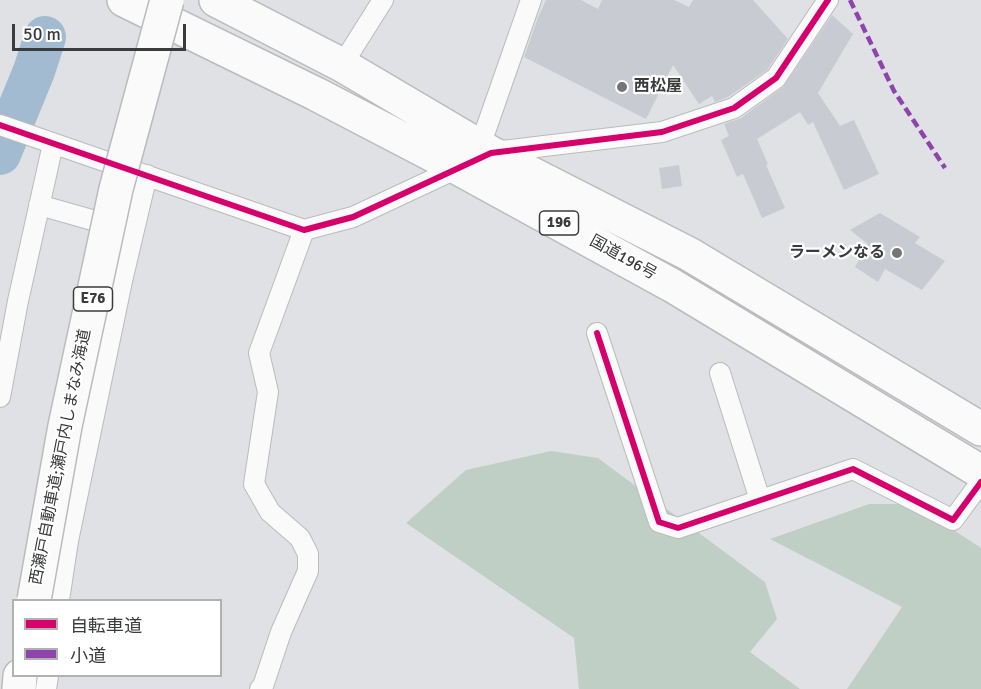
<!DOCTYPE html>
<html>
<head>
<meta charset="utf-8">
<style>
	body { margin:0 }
	#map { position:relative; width:981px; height:689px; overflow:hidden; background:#e0e1e4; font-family:Signika,"Noto Sans JP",sans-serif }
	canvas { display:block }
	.legend { position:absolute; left:12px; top:599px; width:210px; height:78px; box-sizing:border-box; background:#fff; border:2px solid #b0b1b1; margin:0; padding:8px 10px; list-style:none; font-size:18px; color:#3a3b3c }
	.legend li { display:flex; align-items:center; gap:12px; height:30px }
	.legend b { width:30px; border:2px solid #b0b1b1 }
	.scale { position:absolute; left:12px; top:24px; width:174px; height:27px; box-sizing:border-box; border:3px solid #3a3b3c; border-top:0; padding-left:8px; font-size:18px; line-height:21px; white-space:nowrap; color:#3a3b3c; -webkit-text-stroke:4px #fff; paint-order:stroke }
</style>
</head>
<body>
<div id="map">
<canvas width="981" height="689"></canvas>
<ul class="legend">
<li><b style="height:8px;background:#d6006c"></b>自転車道</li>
<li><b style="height:8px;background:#8e44ad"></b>小道</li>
</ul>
<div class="scale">50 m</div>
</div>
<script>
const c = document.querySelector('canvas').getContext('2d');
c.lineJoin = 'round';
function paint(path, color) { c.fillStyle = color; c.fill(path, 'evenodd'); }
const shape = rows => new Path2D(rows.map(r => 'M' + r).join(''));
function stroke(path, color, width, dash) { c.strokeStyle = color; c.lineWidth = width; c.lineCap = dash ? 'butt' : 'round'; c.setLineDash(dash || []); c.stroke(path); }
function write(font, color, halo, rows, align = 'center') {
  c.font = font + ' Signika,"Noto Sans JP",sans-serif'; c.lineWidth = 4.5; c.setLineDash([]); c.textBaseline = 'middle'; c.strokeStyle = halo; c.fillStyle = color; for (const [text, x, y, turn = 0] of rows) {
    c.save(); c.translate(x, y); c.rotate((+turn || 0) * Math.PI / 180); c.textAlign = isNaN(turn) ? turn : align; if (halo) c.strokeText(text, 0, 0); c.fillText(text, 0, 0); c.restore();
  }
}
paint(shape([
	[551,451,598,458,765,582,777,619,750,652,800,689,579,689,574,638,406,523,466,470],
	[869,504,914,504,981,548,981,689,847,689,902,607,770,539]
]), '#c0cfc6');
stroke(shape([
	[0,154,34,71,45,37]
]), '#a3bbd0', 42);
paint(shape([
	[546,0,581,0,598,9,602,0,674,0,689,7,693,0,753,0,788,39,767,70,728,97,715,102,712,96,699,104,673,65,646,119,524,57,539,15],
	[832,15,853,34,818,93,840,126,854,120,879,174,844,190,813,122,808,125,800,112,757,139,768,164,766,165,785,208,762,218,743,174,737,177,721,140,729,136,724,124,741,118,783,87],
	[679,165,682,186,662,189,659,168],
	[880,213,920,237,915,243,945,261,922,290,885,269,878,282,855,267,868,244,850,230]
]), '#c8cbd2');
const street = shape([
	[342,65,383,0],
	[0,125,304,230,353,217,462,166],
	[480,146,531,0],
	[494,152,662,132,734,108,776,78,828,0],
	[39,205,117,227],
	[597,333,659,522,678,528,853,469,953,520,981,482],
	[720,373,760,500],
	[0,397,18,301,53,144],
	[59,600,68,541,122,281,147,175],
	[46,689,48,676],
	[260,689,263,686,281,632,308,571,308,554,300,538,270,512,254,484,268,392,259,353,304,230]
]);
const highway = shape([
	[124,0,316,94,458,168,673,286,981,472],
	[216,0,342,65,491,153,689,254,981,429],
	[19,689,20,676]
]);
stroke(street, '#babbbd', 22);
stroke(highway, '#babbbd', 36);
stroke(street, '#fafafb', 20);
stroke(highway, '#fafafb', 33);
const highwayBridge = shape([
	[34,600,65,426,116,189,167,0]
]);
stroke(highwayBridge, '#babbbd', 36, []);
stroke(highwayBridge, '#fafafb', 33);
stroke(shape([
	[850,0,894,91,945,168]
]), '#8e44ad', 4.5, [9, 4.5]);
stroke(shape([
	[0,125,304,230,353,217,491,153,662,132,734,108,776,78,828,0],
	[597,333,659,522,678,528,853,469,953,520,981,482]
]), '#d6006c', 6);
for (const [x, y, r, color] of [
	[622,87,6,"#747577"],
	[897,253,6,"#747577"]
]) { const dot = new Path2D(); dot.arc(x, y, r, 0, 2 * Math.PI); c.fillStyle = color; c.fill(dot); stroke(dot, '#fff', 2); }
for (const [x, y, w] of [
	[559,223,39],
	[93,299,39]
]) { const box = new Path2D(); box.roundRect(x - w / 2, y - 12, w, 24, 4.5); c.fillStyle = '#fff'; c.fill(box); stroke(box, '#3a3b3c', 1.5); }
write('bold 15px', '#3a3b3c', null, [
	["196",559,223],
	["E76",93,299]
]);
write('bold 16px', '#3a3b3c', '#fff', [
	["西松屋",634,87],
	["ラーメンなる",885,253,"right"]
], 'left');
write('16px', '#3a3b3c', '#fff', [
	["国道196号",623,258,29],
	["西瀬戸自動車道;瀬戸内しまなみ海道",61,457,-79]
]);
</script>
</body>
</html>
